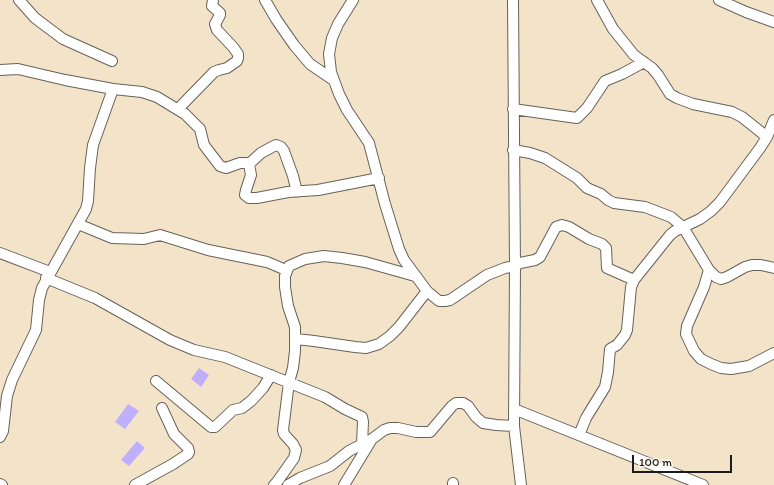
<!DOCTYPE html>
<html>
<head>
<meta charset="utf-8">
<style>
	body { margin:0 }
	#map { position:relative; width:774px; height:485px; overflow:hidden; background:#f3e4c9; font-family:Itim,sans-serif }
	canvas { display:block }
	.scale { position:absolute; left:632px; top:455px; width:100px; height:18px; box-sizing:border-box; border:2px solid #1c1c1c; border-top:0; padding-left:5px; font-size:12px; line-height:14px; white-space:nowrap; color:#1c1c1c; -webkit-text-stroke:3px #fbf7ec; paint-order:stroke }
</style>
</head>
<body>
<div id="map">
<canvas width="774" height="485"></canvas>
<div class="scale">100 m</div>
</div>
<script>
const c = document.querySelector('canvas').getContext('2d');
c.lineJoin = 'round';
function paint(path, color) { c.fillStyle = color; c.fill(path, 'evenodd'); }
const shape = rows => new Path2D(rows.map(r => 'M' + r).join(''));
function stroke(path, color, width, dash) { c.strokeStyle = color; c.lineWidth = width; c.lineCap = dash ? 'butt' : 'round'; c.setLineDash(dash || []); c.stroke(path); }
paint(shape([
	[199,368,209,375,201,387,191,379],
	[128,404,139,411,125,429,115,422],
	[137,441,145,448,129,466,121,460]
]), '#c0affd');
const minor = shape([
	[19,0,35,18,63,39,112,61],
	[265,0,276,19,294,45,310,64,332,79],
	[353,0,338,24,332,38,329,54,331,72,339,94,347,110,369,143,385,204,399,249,404,260,427,291,439,301,445,301,450,300,487,275,505,268,515,266,520,263,535,260,540,257,556,227,562,225,569,227,589,239,602,244,606,248,607,268,634,280],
	[513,0,515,266,514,426,521,485],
	[597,0,613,29,634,55,652,68,658,75,670,94,677,98,693,104,732,112,742,117,767,137],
	[719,0,746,12,774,22],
	[0,70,18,69,65,80,113,89,142,92,157,97,185,114,200,129,204,145,220,166,226,168,240,163,246,163,249,164],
	[178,109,214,72,219,70,227,68,237,61,238,58,238,54,233,47,217,30,215,24,220,15,220,13,212,6,213,0],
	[513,109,577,118,587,108,605,81,622,74,644,62],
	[513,150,530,153,545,158,577,178,587,188,601,194,608,200,614,203,645,207,671,217,683,227,709,270,716,277,721,279,727,277,745,267,752,265,761,265,774,268],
	[249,164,251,175,246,190,245,195,249,198,257,198,288,192,318,190,379,178],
	[249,164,261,153,272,147,276,145,281,147,284,151,293,176,297,192],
	[78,224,112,238,144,239,160,235,208,250,267,262,286,270],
	[0,253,50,272],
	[709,270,704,287,687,326,686,334,694,351,701,359,711,364,721,368,731,369,749,366,774,353],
	[46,278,95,298,170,340,194,350,225,357,325,397,345,409,362,417,363,422,362,444],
	[296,339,314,341,355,347,366,348,379,344,390,336,399,327,427,291],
	[156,381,211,427,215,427,233,410,242,408,251,401,263,388,271,375],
	[514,409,703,485],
	[579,435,586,418,605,387,608,372,610,349,617,345,625,335,627,330,631,287,634,280,670,235,675,231,700,219,711,211,720,202,760,148,767,137,774,120],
	[0,437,3,431,7,396,12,380,36,330,39,300,42,288,86,209,88,201,90,168,93,145,113,89],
	[0,484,2,485],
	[135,485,173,464,188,454,189,452,188,448,174,434,162,408],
	[274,485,277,482,294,458,296,450,293,444,284,434,283,430,289,382,293,368,295,351,295,327,288,306,285,287,285,276,289,266,305,259,324,256,342,258,365,262,415,276],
	[288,485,300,478,330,466,349,451,372,439,384,430,390,428,398,428,416,432,430,432,452,406,456,403,463,403,468,406,476,417,483,423,496,425,514,426],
	[344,485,372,439],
	[453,485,453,483]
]);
stroke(minor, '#676259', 12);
stroke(minor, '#fff', 10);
</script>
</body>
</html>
